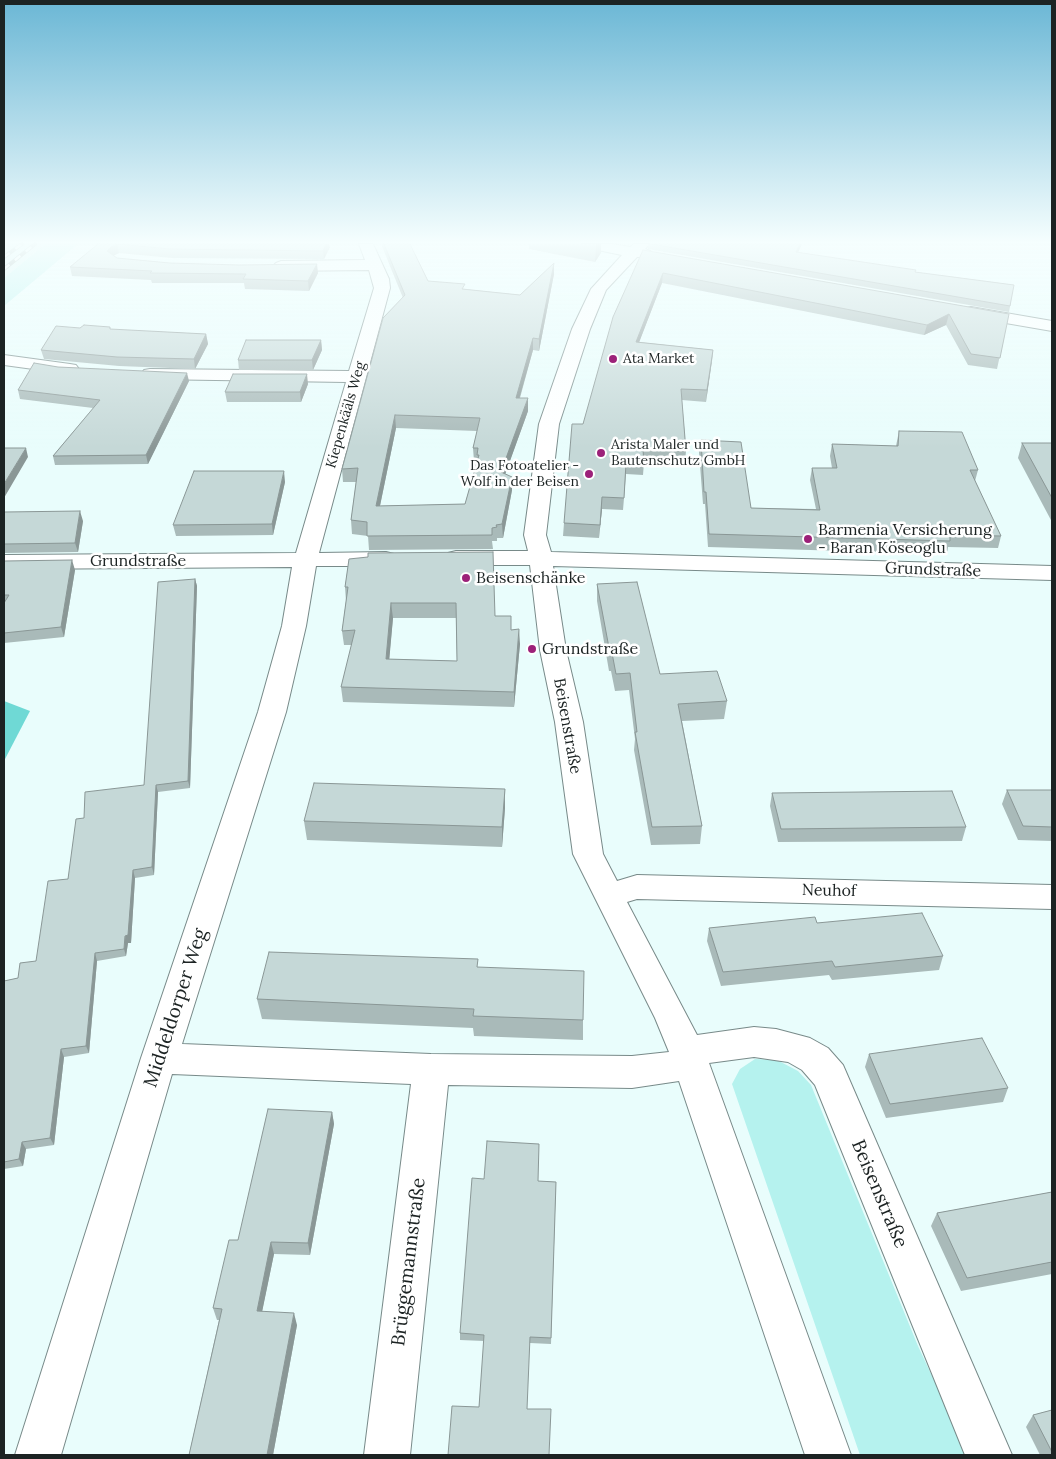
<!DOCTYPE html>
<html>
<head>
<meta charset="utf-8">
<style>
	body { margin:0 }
	#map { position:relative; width:1056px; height:1459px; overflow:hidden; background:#e9fdfc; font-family:Lora,serif }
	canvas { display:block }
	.frame { position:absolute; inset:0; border:5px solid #1c2323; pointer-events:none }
</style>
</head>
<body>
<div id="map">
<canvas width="1056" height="1459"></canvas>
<div class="frame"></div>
</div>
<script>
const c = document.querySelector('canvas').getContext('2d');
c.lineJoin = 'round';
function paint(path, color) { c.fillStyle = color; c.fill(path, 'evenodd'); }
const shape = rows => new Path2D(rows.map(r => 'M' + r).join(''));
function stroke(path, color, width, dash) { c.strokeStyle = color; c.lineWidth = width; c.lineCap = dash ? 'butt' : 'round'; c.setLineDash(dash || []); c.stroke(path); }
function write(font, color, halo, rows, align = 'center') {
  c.font = font + ' Lora,serif'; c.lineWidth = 5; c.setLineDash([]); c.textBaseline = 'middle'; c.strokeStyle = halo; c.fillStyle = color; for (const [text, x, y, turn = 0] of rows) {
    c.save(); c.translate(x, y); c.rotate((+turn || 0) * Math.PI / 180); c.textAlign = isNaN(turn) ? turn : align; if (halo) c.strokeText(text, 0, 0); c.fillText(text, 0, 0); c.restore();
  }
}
paint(shape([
	[11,244,45,244,4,278,4,249]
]), '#d5f3f1');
paint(shape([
	[45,244,78,244,4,306,4,278],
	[755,1059,777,1060,798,1071,811,1085,918,1346,969,1455,860,1455,732,1084,740,1069]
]), '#b5f2ee');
paint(shape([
	[4,701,30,711,4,761]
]), '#6fd9d5');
const street = shape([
	[359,244,373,244,389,279,390,288,319,553,386,552,394,554,398,559,394,564,386,566,316,566,306,626,286,712,182,1044,431,1054,632,1056,669,1052,655,1018,573,854,555,722,540,650,530,565,456,565,448,563,444,558,448,553,456,551,528,551,524,535,539,424,572,329,591,289,622,255,583,247,581,244,612,244,630,247,634,244,649,244,645,249,650,251,653,254,650,257,637,257,606,290,590,329,559,424,546,535,551,552,1052,566,1052,580,553,566,566,650,583,722,603,854,617,881,637,875,1052,885,1052,909,637,899,627,902,697,1035,754,1027,776,1029,810,1038,828,1048,843,1065,1012,1455,965,1455,815,1085,802,1070,788,1062,754,1057,709,1063,851,1455,805,1455,679,1081,632,1088,448,1085,410,1455,364,1455,411,1084,172,1074,61,1455,15,1455,141,1058,258,712,282,626,292,567,4,569,4,555,296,553,346,382,150,379,144,378,141,374,144,370,150,369,349,371,374,288,369,270,281,271,276,269,273,266,276,263,281,261,365,260,359,244],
	[971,307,1052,321,1052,331,965,316,963,312,965,308,971,307],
	[4,355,70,364,76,365,79,369,76,373,70,374,4,365,4,355]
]);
stroke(street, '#788a89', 2);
paint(street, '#fff');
const rail = shape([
	[4,257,22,244],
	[4,269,35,244]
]);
stroke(rail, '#7b8887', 4);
stroke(rail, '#fff', 2.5, [7]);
paint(shape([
	[98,244,330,247,324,259,172,258,119,253,113,255,117,258,170,263,318,273,309,291,245,289,244,283,152,283,151,280,72,276,70,267],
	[381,244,410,244,428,281,465,289,520,295,554,263,554,274,539,351,533,350,520,398,528,411,505,474,512,490,503,538,497,538,497,541,492,541,493,549,369,550,368,536,352,534,351,520,356,482,343,482,342,469,403,298],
	[396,428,477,431,473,448,474,461,477,461,477,462,465,504,380,506],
	[529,244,601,244,601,253,595,262,529,249],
	[648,244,802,244,798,252,916,272,1014,285,1009,312,648,249],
	[643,250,1009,314,997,369,968,365,946,325,924,335,662,283,639,342,713,350,706,402,682,400,686,451,685,463,644,462,643,475,626,474,623,510,602,509,599,538,563,536,564,523,583,424],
	[80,328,206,334,208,344,195,369,119,366,44,359,41,350],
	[321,340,322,350,313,370,239,370,238,360],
	[58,367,189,381,148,464,55,465,53,456,93,408,20,399,18,390],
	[308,384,301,402,227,402,225,392],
	[899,431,978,470,975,481,1001,536,998,548,948,547,947,554,708,547,705,504,703,504,699,452,701,440,751,508,816,509,810,480,812,468,832,468,830,456,832,444,896,446],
	[1022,443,1052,443,1052,522,1018,458],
	[285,482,273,535,176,536,173,525],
	[4,512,83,521,78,552,4,553],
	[349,559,495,616,511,630,520,644,514,707,343,702,341,687,352,645,344,645,342,631,346,601,345,587],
	[393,618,456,618,457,661,389,659],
	[4,561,75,570,64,637,4,643],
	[195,579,197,586,190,788,158,792,154,875,135,878,131,943,128,943,126,956,97,961,89,1053,64,1057,54,1145,26,1149,23,1166,4,1169,4,981,18,978,36,961,68,879,84,818,144,785],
	[597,584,660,674,727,701,724,719,682,721,702,826,700,844,651,845,634,750,635,739,629,690,615,691,611,671,609,671,597,601],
	[505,789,505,808,502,847,307,840,304,821],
	[1007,790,1052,790,1052,841,1018,840,1002,804],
	[772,793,966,827,962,841,778,842,770,806],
	[817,923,943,956,939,970,832,980,829,975,721,986,707,941,709,928],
	[478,967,583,1020,583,1040,474,1036,473,1028,262,1019,257,999],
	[869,1054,1008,1088,1003,1102,886,1118,865,1067],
	[332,1112,334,1124,310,1255,274,1254,262,1311,297,1325,273,1455,189,1455,219,1320,217,1320,213,1308,238,1240],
	[538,1181,556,1182,551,1344,530,1343,479,1407,484,1341,460,1340,460,1333],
	[1052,1192,1052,1274,961,1291,931,1226,937,1213],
	[1052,1410,1052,1455,1040,1455,1026,1427,1033,1415]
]), '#a9bab9');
paint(shape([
	[117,244,119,253,113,256,107,251,111,247],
	[326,244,329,244,330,247,324,259,323,251],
	[596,244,601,244,601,253,595,262],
	[800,244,802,244,796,257,796,252],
	[554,263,554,274,539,351,539,339],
	[317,264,318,273,309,291,308,281],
	[663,273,662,283,635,353,636,342],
	[949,314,946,325,924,335,927,325],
	[206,334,208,344,195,369,194,359],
	[533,338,533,350,516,410,516,398],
	[321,340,322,350,313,370,312,360],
	[713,350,712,361,706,402,707,390],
	[187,373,189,381,148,464,146,455],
	[307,374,308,384,301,402,300,392],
	[528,398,528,411,501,486,501,472],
	[395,415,396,428,377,520,376,506],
	[26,448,28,457,4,498,4,484],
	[284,471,285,482,273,535,272,524],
	[512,477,512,490,503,538,502,524],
	[602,497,602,509,599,538,600,525],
	[80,511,83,521,78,552,75,543],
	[72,560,75,570,64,637,61,627],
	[195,579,197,586,190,788,188,781],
	[391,603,393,618,388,674,386,659],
	[519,629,520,644,514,707,514,692],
	[156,785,158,792,154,875,152,867],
	[505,789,505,808,502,847,502,827],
	[133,870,135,878,131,943,128,943,126,956,124,949],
	[95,953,97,961,89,1053,86,1046],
	[61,1049,64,1057,54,1145,50,1138],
	[332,1112,334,1124,310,1255,308,1243],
	[22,1142,26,1149,23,1166,19,1159],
	[271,1242,274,1254,260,1322,257,1311],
	[294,1313,297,1325,273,1455,267,1455]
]), '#8a9796');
const building = shape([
	[98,244,326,244,323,251,170,249,117,244,111,247,107,251,117,258,170,263,239,265,317,264,308,281,243,279,246,274,150,273,152,271,70,267,98,244],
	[384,244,410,244,428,281,465,284,462,289,520,295,554,263,539,339,533,338,516,398,528,398,501,472,512,477,502,524,496,525,497,527,492,528,492,535,367,536,367,522,351,520,358,468,342,469,383,318,405,295,384,244],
	[395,415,480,418,473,448,478,448,477,455,479,455,465,504,376,506,395,415],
	[651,244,800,244,796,252,916,270,915,272,1014,285,1010,306,651,244],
	[643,250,1009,314,1000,358,971,354,949,314,927,325,663,273,636,342,713,350,707,390,681,389,686,451,643,450,644,463,626,463,624,498,602,497,600,525,564,523,572,424,583,424,613,317,643,250],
	[84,325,110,327,110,329,206,334,194,359,117,357,41,350,56,326,80,328,84,325],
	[246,340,321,340,312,360,238,360,246,340],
	[34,363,58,367,187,373,146,455,53,456,100,400,18,390,34,363],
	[233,374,307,374,300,392,225,392,233,374],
	[899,431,962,432,978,470,970,470,1001,536,950,535,950,541,709,534,706,492,704,492,701,440,741,442,751,508,820,510,812,468,837,468,832,444,898,446,899,431],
	[1022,443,1052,443,1052,498,1022,443],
	[4,448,26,448,4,484,4,448],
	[194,471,284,471,272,524,173,525,194,471],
	[80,511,75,543,4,544,4,512,80,511],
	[493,552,495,616,511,616,511,630,519,629,514,692,341,687,355,630,342,631,348,587,345,587,349,559,368,557,368,553,493,552],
	[391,603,456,603,457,661,386,659,391,603],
	[72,560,61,627,4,633,4,603,9,595,4,595,4,561,72,560],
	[195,579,188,781,156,785,152,867,133,870,128,935,125,936,124,949,95,953,86,1046,61,1049,50,1138,22,1142,19,1159,4,1162,4,981,18,978,20,963,36,961,48,881,68,879,76,819,84,818,85,792,144,785,158,582,195,579],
	[637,582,660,674,717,671,727,701,678,704,702,826,652,827,635,732,637,732,630,673,616,674,612,653,610,653,597,584,637,582],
	[314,783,505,789,502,827,304,821,314,783],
	[1007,790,1052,790,1052,827,1023,826,1007,790],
	[952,791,966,827,781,829,772,793,952,791],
	[922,913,943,956,835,967,832,961,723,972,709,928,815,917,817,923,922,913],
	[269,952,478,959,477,967,584,971,583,1020,473,1016,474,1009,257,999,269,952],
	[982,1038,1008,1088,890,1104,869,1054,982,1038],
	[268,1109,332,1112,308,1243,271,1242,257,1311,294,1313,267,1455,189,1455,222,1309,213,1308,229,1240,238,1240,268,1109],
	[487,1141,539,1144,538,1181,556,1182,551,1338,530,1337,527,1409,551,1409,549,1455,448,1455,452,1406,479,1407,484,1335,460,1333,472,1178,484,1179,487,1141],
	[1052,1192,1052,1262,967,1278,937,1213,1052,1192],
	[1052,1410,1052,1452,1033,1415,1052,1410]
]);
paint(building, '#c5d8d7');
stroke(building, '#8a9796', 1);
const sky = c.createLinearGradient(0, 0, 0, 448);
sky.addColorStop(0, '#6bb7d5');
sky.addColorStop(0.54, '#f5fefe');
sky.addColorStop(1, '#f5fefe00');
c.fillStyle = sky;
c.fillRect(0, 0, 1056, 448);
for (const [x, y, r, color] of [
	[613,359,5,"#9c2179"],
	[601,453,5,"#9c2179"],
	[589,474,5,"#9c2179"],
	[808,539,5,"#9c2179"],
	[466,578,5,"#9c2179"],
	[532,649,5,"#9c2179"]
]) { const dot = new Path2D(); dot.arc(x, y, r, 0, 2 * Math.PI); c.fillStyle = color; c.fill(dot); stroke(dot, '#fff', 2); }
write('14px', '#1c2323', '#fff', [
	["Ata Market",623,359],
	["Arista Maler und",611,445],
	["Bautenschutz GmbH",611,461],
	["Das Fotoatelier -",579,466,"right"],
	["Wolf in der Beisen",579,482,"right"]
], 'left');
write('14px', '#1c2323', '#fff', [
	["Kiepenkääls Weg",346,415,-74]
]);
write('16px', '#1c2323', '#fff', [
	["Barmenia Versicherung",818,530],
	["- Baran Köseoglu",818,548],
	["Beisenschänke",476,578],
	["Grundstraße",542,649]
], 'left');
write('16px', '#1c2323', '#fff', [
	["Grundstraße",138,561],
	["Grundstraße",933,570,2],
	["Beisenstraße",567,726,80],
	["Neuhof",829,891,1]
]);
write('19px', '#1c2323', '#fff', [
	["Middeldorper Weg",176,1008,-72],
	["Beisenstraße",879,1194,67],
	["Brüggemannstraße",409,1262,-83]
]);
</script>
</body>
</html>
